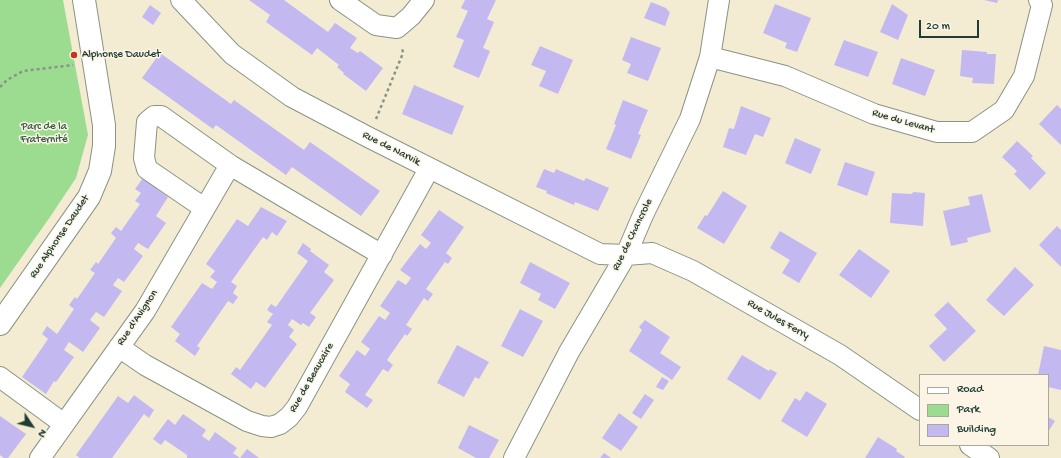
<!DOCTYPE html>
<html>
<head>
<meta charset="utf-8">
<style>
	body { margin:0 }
	#map { position:relative; width:1061px; height:458px; overflow:hidden; background:#f3ecd3; font-family:"Gochi Hand",sans-serif }
	canvas { display:block }
	.legend { position:absolute; left:919px; top:374px; width:130px; height:72px; box-sizing:border-box; background:#fcf5e5; border:1px solid #a4ab9e; margin:0; padding:5px 7px; list-style:none; font-size:12px; color:#1f3d34 }
	.legend li { display:flex; align-items:center; gap:8px; height:20px }
	.legend b { width:20px; border:1px solid #a4ab9e }
	.north { position:absolute; left:12px; top:406px; width:40px; height:40px; -webkit-text-stroke:3px #fcf5e5; paint-order:stroke; rotate:125deg; font-size:11px; font-weight:700; line-height:16px; text-align:center; color:#1f3d34 }
	.north::after { content:''; display:block; margin:auto; width:14px; height:18px; background:#1f3d34; clip-path:polygon(50% 0,100% 100%,50% 72%,0 100%) }
	.scale { position:absolute; left:919px; top:20px; width:60px; height:18px; box-sizing:border-box; border:2px solid #1f3d34; border-top:0; padding-left:5px; font-size:12px; line-height:14px; white-space:nowrap; color:#1f3d34; -webkit-text-stroke:3px #fcf5e5; paint-order:stroke }
</style>
</head>
<body>
<div id="map">
<canvas width="1061" height="458"></canvas>
<ul class="legend">
<li><b style="height:5px;background:#fff"></b>Road</li>
<li><b style="height:11px;background:#9cdc91"></b>Park</li>
<li><b style="height:11px;background:#c4b8f1"></b>Building</li>
</ul>
<div class="north">N</div>
<div class="scale">20 m</div>
</div>
<script>
const c = document.querySelector('canvas').getContext('2d');
c.lineJoin = 'round';
function paint(path, color) { c.fillStyle = color; c.fill(path, 'evenodd'); }
const shape = rows => new Path2D(rows.map(r => 'M' + r).join(''));
function stroke(path, color, width, dash) { c.strokeStyle = color; c.lineWidth = width; c.lineCap = dash ? 'butt' : 'round'; c.setLineDash(dash || []); c.stroke(path); }
function write(font, color, halo, rows, align = 'center') {
  c.font = font + ' "Gochi Hand",sans-serif'; c.lineWidth = 3; c.setLineDash([]); c.textBaseline = 'middle'; c.strokeStyle = halo; c.fillStyle = color; for (const [text, x, y, turn = 0] of rows) {
    c.save(); c.translate(x, y); c.rotate((+turn || 0) * Math.PI / 180); c.textAlign = isNaN(turn) ? turn : align; if (halo) c.strokeText(text, 0, 0); c.fillText(text, 0, 0); c.restore();
  }
}
paint(shape([
	[0,0,63,0,88,135,76,178,50,217,0,288]
]), '#9cdc91');
paint(shape([
	[249,0,284,0,328,32,335,23,357,38,350,48,358,53,360,51,383,68,366,91,343,74,344,73,337,67,339,65,317,48,312,55,266,22,270,15],
	[465,0,496,0,487,19,494,22,483,48,490,51,479,78,453,67,464,40,456,37,468,11,461,8],
	[984,0,998,0,997,3],
	[651,2,666,8,668,11,670,12,665,26,644,18],
	[775,4,811,18,797,52,785,48,787,43,763,33],
	[892,4,908,15,898,40,880,32],
	[150,5,161,13,153,25,142,17],
	[631,37,661,48,648,81,627,73,631,64,622,60],
	[844,40,878,52,868,77,834,65],
	[540,46,573,60,558,94,539,86,546,71,531,65],
	[962,50,987,52,987,54,996,54,994,84,972,83,973,78,960,76],
	[160,53,231,104,234,100,304,150,310,142,380,191,361,216,292,167,286,175,216,125,213,129,142,78],
	[901,58,935,70,925,96,892,84],
	[414,85,464,106,452,135,402,114],
	[623,100,648,110,638,134,641,135,631,159,606,149,616,125,614,124],
	[1057,105,1061,109,1061,145,1039,124],
	[741,106,771,118,763,137,755,134,746,155,723,147,729,128,734,129],
	[795,138,821,149,811,174,785,163],
	[1017,141,1033,156,1031,158,1046,173,1030,190,1014,174,1017,171,1002,157],
	[845,162,875,172,867,196,837,185],
	[544,169,554,173,556,169,584,181,586,178,609,188,598,211,575,202,574,205,546,193,547,191,536,187],
	[143,178,168,197,156,216,166,223,148,249,138,243,134,249,143,256,124,282,118,278,113,285,122,291,104,317,96,312,90,320,100,328,83,352,69,342,64,350,74,357,56,382,54,381,46,394,22,377,48,339,42,334,47,326,57,334,74,309,69,305,75,297,77,299,95,273,90,270,96,262,98,264,116,238,111,233,116,227,121,231,140,204,135,201,141,193,135,189],
	[723,191,747,206,724,244,697,228,705,215,707,216],
	[913,192,925,193,923,226,890,223,892,193,912,194],
	[982,194,991,232,967,238,968,242,951,246,943,211,970,205,968,197],
	[261,207,287,221,277,236,272,232,267,240,263,237,231,282,237,286,233,293,238,297,233,304,228,301,197,346,200,348,195,356,175,341,180,334,171,327,202,283,212,289,217,282,210,277,215,271,206,264,237,219,248,226],
	[439,210,464,227,446,253,452,258,448,264,445,262,426,289,433,294,428,301,424,298,406,325,412,329,407,336,405,334,387,360,393,365,388,372,383,369,365,395,373,400,367,408,345,392,350,384,339,376,357,350,365,356,370,349,361,342,379,316,385,320,390,313,380,306,398,280,406,285,411,278,400,270,420,244,426,249,431,243,421,235],
	[1057,226,1061,230,1061,267,1039,245],
	[780,231,817,253,799,283,782,273,790,260,770,248],
	[303,243,311,249,310,251,329,265,324,272,334,280,310,313,316,317,309,327,303,323,301,325,292,319,288,325,294,330,289,337,297,344,265,388,256,382,251,389,231,374,236,367,240,370,272,325,267,322,273,314,267,310,271,304,276,307,308,261,297,253],
	[859,249,890,271,871,298,839,275],
	[530,262,570,283,555,309,538,300,541,294,520,283],
	[1015,267,1034,285,1004,316,986,300],
	[948,302,976,331,944,362,929,346,947,329,934,315],
	[520,309,543,321,523,357,501,346],
	[645,320,670,337,660,353,681,367,672,380,629,351,642,330,639,327],
	[457,345,489,362,479,379,475,377,464,397,437,383],
	[1044,346,1061,350,1061,390,1048,387,1048,375,1038,375],
	[742,355,769,371,770,369,777,373,760,400,727,379],
	[662,377,669,381,663,390,656,387],
	[806,391,827,404,807,437,781,421,795,398,800,401],
	[645,394,654,400,641,419,632,413],
	[134,395,154,410,149,418,144,414,112,458,80,458,76,455,118,396,128,403],
	[619,413,638,427,621,451,602,438],
	[183,414,206,430,202,436,209,441,215,432,237,448,233,453,240,458,187,458,187,455,165,440,161,445,153,439,168,419,175,425],
	[0,416,26,434,8,458,4,458,0,455],
	[1048,417,1055,421,1048,432],
	[469,425,499,440,489,458,476,458,458,448],
	[878,437,897,449,896,451,905,457,904,458,865,458],
	[247,449,259,458,240,458],
	[604,453,611,458,600,458]
]), '#c4b8f1');
const minor = shape([
	[181,0,232,54,292,97,368,137,600,254,626,255,652,253,693,271,840,355,920,410],
	[340,0,376,25,397,28,411,16,424,0],
	[710,57,785,76,874,114,937,132,972,132,1004,110,1024,76,1042,5,1039,0],
	[204,208,147,169,144,158,147,122,154,116,161,116,230,165],
	[119,347,145,365,247,421,262,426,271,427,280,424,289,417,297,407,429,169],
	[0,377,64,424],
	[970,445,989,458],
	[40,458,145,311,230,165,382,255],
	[514,458,569,352,626,255,643,215,690,119,710,57,719,0]
]);
const tertiary = shape([
	[0,324,89,197,100,171,104,146,104,125,84,0]
]);
stroke(minor, '#899484', 22);
stroke(tertiary, '#899484', 24);
stroke(shape([
	[0,87,7,80,23,71,73,65],
	[376,119,403,53,402,47]
]), '#899484', 2.5, [3, 3]);
stroke(minor, '#fff', 20);
stroke(tertiary, '#fff', 22);
for (const [x, y, r, color] of [
	[74,55,4,"#c8321e"]
]) { const dot = new Path2D(); dot.arc(x, y, r, 0, 2 * Math.PI); c.fillStyle = color; c.fill(dot); stroke(dot, '#fcf5e5', 1.5); }
write('11px', '#1f3d34', '#fcf5e5', [
	["Alphonse Daudet",82,55]
], 'left');
write('11px', '#1f3d34', '#fcf5e5', [
	["Rue du Levant",903,122,16],
	["Rue de Narvik",391,149,27],
	["Rue de Chancrole",633,235,-64],
	["Rue Alphonse Daudet",60,237,-56],
	["Rue d'Avignon",138,318,-56],
	["Rue Jules Ferry",778,320,30],
	["Rue de Beaucaire",312,378,-60]
]);
write('11px', '#385d47', '#fcf5e5', [
	["Parc de la",44,127],
	["Fraternité",44,140]
]);
</script>
</body>
</html>
